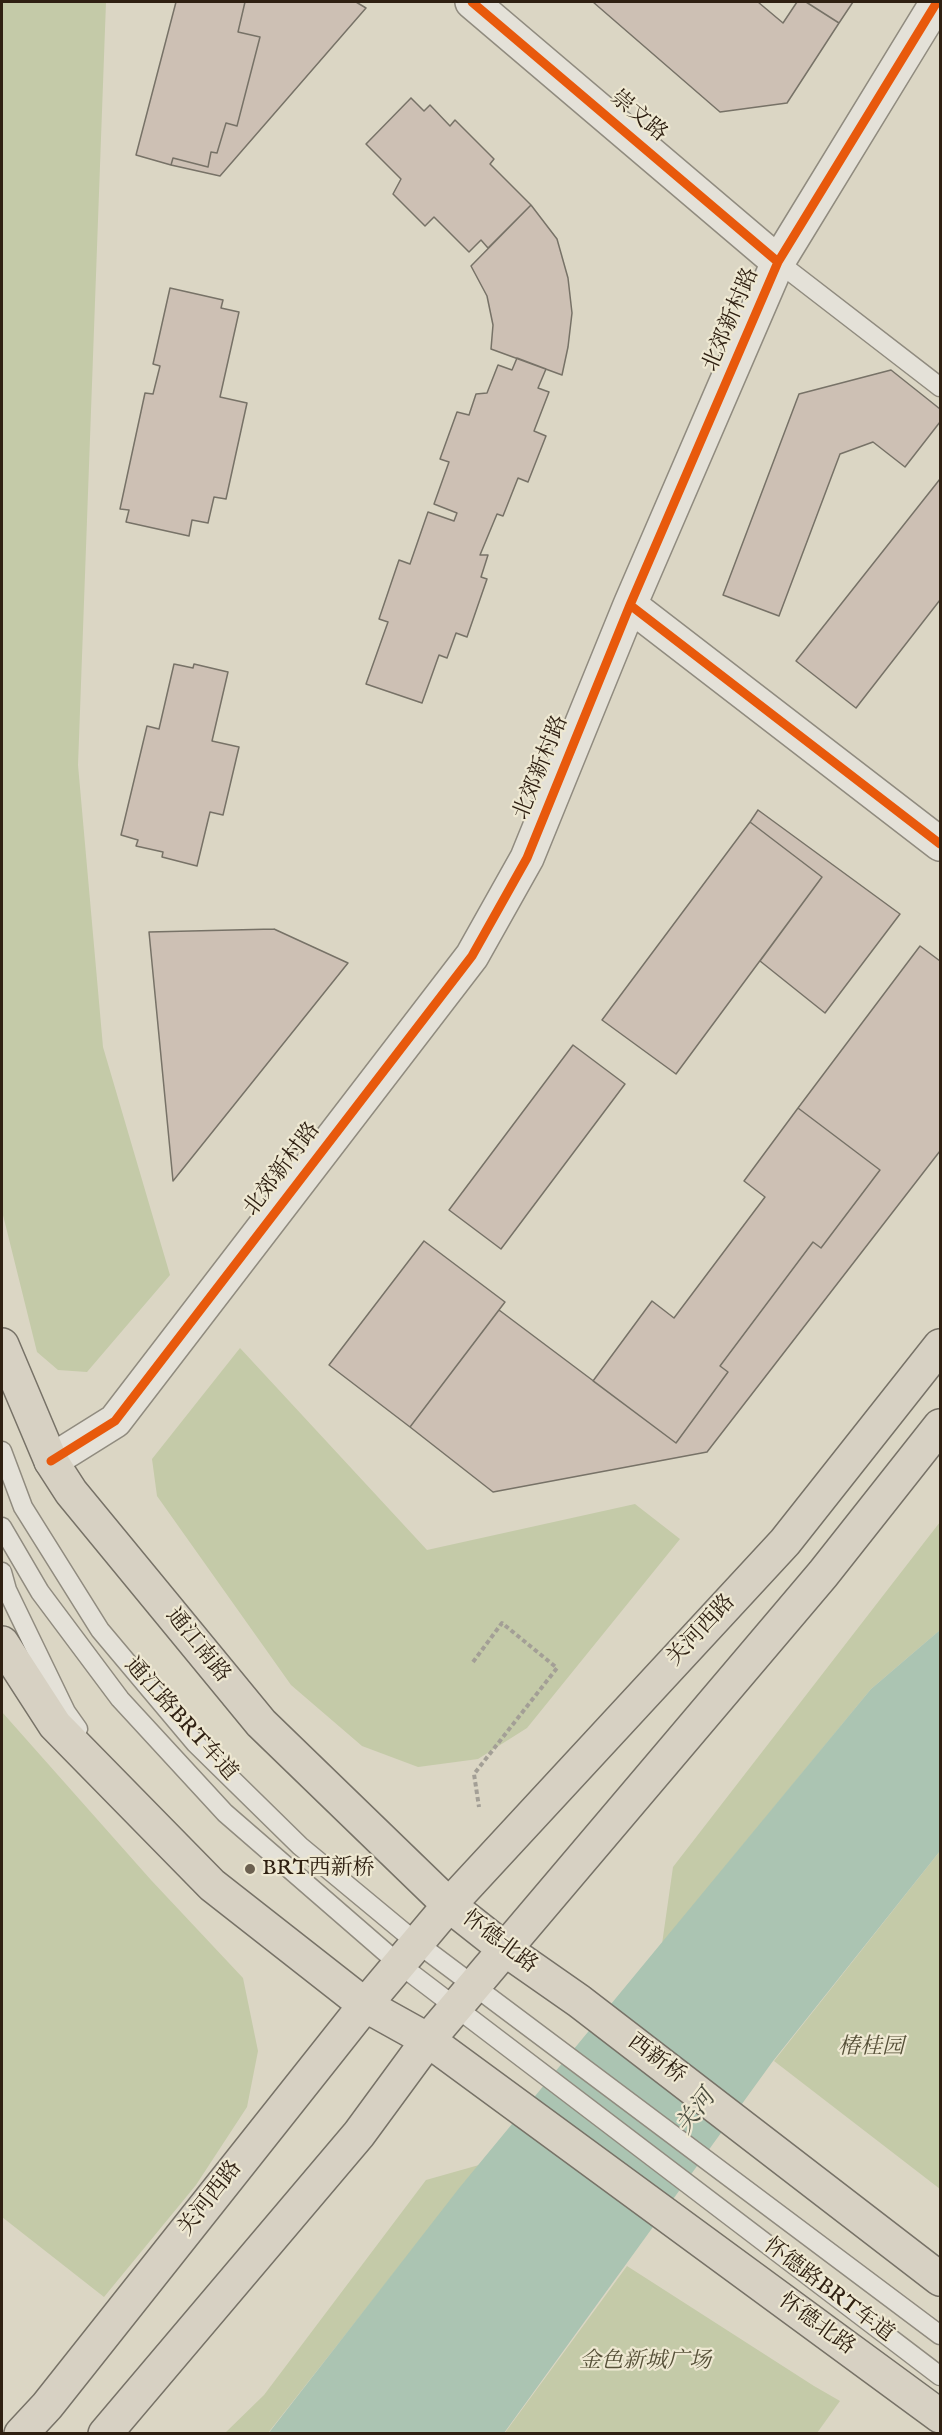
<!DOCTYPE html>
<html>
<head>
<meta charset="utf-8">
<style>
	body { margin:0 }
	#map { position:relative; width:942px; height:2435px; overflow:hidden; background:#dbd6c4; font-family:"IM FELL English",serif }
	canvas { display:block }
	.frame { position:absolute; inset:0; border:3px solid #2f2012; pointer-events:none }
</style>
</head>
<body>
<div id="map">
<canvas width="942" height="2435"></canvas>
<div class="frame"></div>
</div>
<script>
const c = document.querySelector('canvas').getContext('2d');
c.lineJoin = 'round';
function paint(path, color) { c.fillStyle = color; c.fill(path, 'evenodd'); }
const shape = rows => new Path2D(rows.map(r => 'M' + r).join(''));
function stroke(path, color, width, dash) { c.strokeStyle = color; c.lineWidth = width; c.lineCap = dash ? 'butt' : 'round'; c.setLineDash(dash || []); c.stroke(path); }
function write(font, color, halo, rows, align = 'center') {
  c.font = font + ' "IM FELL English","Noto Serif SC",serif'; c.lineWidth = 4.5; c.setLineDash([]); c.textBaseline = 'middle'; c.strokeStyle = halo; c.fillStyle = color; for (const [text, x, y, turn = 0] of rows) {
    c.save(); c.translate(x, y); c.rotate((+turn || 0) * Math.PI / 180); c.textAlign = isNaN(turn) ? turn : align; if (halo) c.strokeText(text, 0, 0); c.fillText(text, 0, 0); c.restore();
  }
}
paint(shape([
	[2,2,106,2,78,765,103,1047,170,1275,87,1372,58,1370,37,1352,2,1211],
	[240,1348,427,1550,635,1504,680,1539,527,1728,478,1759,418,1767,362,1746,291,1685,157,1496,152,1459],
	[940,1522,940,1630,871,1689,662,1944,673,1867],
	[2,1712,151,1880,243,1978,258,2051,247,2107,196,2185,104,2297,2,2217],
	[940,1851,940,2189,774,2061],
	[479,2165,268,2433,224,2434,264,2395,426,2180],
	[627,2266,814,2386,840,2401,817,2433,504,2434]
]), '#c4caa8');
paint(shape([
	[940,1630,940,1851,773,2061,504,2433,268,2434,460,2187,871,1689]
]), '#abc4b2');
const building = shape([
	[176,2,245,2,238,32,260,37,237,126,226,123,217,153,211,152,208,167,173,158,171,165,136,155,176,2],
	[245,2,356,2,366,8,220,176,171,165,173,158,208,167,211,152,217,153,226,123,237,126,260,37,238,32,245,2],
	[593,2,758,2,783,23,797,2,806,2,839,23,787,103,720,112,593,2],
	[806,2,853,2,839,23,806,2],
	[411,98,424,111,430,105,450,126,455,120,494,159,490,164,531,205,488,248,481,240,469,252,434,217,425,226,393,194,401,179,366,144,411,98],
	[531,205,557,239,568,278,572,313,568,347,562,375,491,349,493,325,487,296,471,266,531,205],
	[170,288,223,300,221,308,239,312,220,397,247,403,226,499,214,497,208,523,192,520,189,536,126,522,129,510,120,509,145,393,153,394,160,366,153,364,170,288],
	[517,358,546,369,538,388,549,392,534,431,546,436,528,482,518,478,503,516,497,514,480,555,488,555,481,577,487,579,467,637,456,633,447,658,439,655,422,703,366,684,388,622,379,619,399,560,410,564,428,512,454,521,457,513,434,504,449,462,440,459,457,412,469,415,476,394,487,393,498,365,512,370,517,358],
	[891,370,940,409,940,422,905,467,873,442,840,454,779,616,723,595,799,394,891,370],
	[940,479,940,600,856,708,796,661,940,479],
	[174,664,193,668,194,664,228,672,212,741,239,747,223,815,210,812,197,866,162,857,163,852,136,846,138,840,121,835,147,726,159,729,174,664],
	[758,810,900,914,825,1013,760,961,822,877,750,822,758,810],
	[750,822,822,877,676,1074,602,1020,750,822],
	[274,929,348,963,173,1181,149,932,274,929],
	[920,946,940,961,940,1151,707,1452,493,1492,410,1427,499,1310,676,1443,728,1372,720,1366,813,1242,821,1248,880,1170,798,1108,920,946],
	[573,1045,625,1084,501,1249,449,1210,573,1045],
	[798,1108,880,1170,821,1248,813,1242,720,1366,728,1372,676,1443,593,1381,652,1301,674,1318,765,1197,744,1181,798,1108],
	[424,1241,505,1302,410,1427,329,1365,424,1241]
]);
paint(building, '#cdc0b4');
stroke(building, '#777267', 1.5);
const lane = shape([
	[778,262,940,387],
	[2,1451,23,1507,100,1630,195,1743,300,1846,417,1943,940,2335],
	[2,1527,40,1592,120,1699,225,1813,399,1964,940,2376],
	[2,1572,7,1590,66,1712,78,1729]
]);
const street = shape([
	[472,2,778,262],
	[630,605,940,844],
	[51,1461,115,1421,472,956,527,858,630,605,778,262,937,2]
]);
const primary = shape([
	[2,1345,51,1461,71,1492,261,1723,449,1905,506,1950,579,2001,940,2279],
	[2,1643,55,1725,212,1885,365,2005,428,2040,940,2416],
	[21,2434,47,2406,365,2005,449,1905,785,1542,940,1346],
	[105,2434,359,2134,428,2040,823,1574,940,1426]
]);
stroke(lane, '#908b7f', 21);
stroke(street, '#908b7f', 36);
stroke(primary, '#777267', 36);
stroke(shape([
	[473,1662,502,1623,557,1668,474,1774,479,1807]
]), '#a39f96', 4, [4.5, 3]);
stroke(lane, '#e4e1d8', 18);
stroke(street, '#e4e1d8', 33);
stroke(primary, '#d7d1c3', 33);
stroke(shape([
	[472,2,778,262],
	[630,605,940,844],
	[51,1461,115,1421,472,956,527,858,630,605,778,262,937,2]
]), '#e8590c', 9);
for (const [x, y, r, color] of [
	[250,1869,6,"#6b6050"]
]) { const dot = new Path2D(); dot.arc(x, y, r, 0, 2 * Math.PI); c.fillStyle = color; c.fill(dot); stroke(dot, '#eee8d2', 2); }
write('22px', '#2f2012', '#eee8d2', [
	["崇文路",638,117,40],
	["北郊新村路",732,320,-67],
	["北郊新村路",542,768,-68],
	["北郊新村路",283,1170,-53],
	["关河西路",702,1631,-47],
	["通江南路",197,1646,51],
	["通江路BRT车道",180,1720,48],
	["怀德北路",499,1943,37],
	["西新桥",656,2060,37],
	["关河西路",211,2199,-52],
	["怀德路BRT车道",828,2291,37],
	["怀德北路",816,2325,36]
]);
write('22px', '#2f2012', '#eee8d2', [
	["BRT西新桥",262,1869]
], 'left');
write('italic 22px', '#565038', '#eee8d2', [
	["椿桂园",871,2048],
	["金色新城广场",645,2362]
]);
write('italic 24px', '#4e4f40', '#eee8d2', [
	["关河",697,2113,-53]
]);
</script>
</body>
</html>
